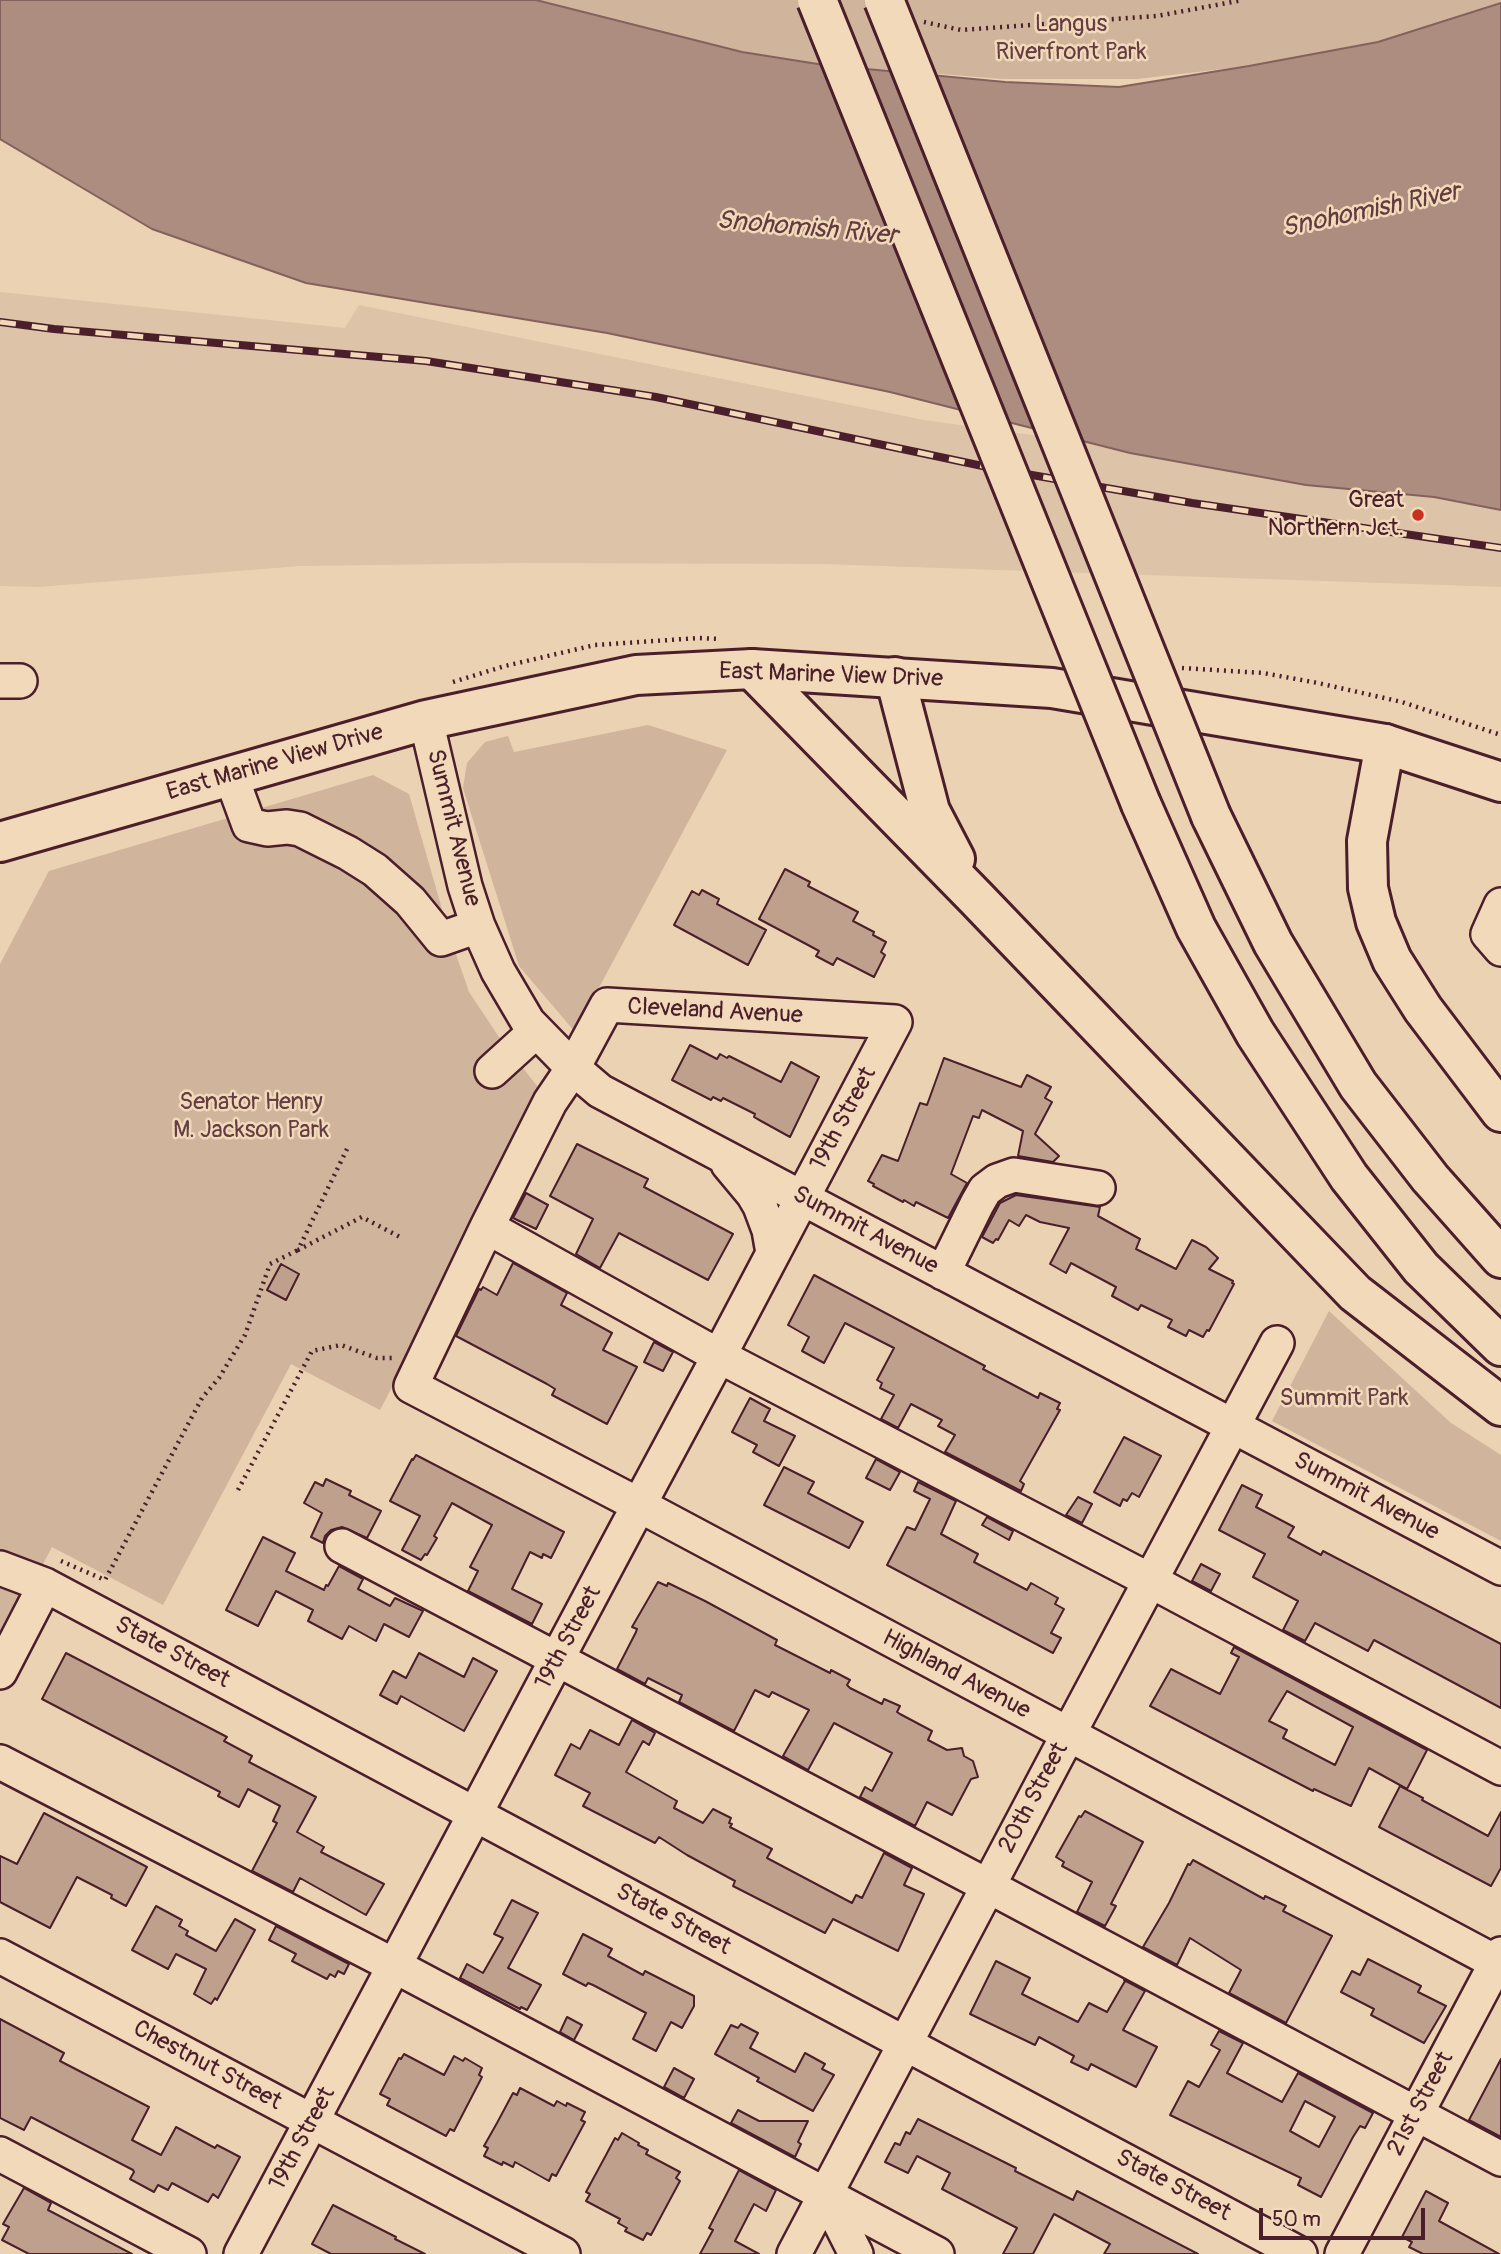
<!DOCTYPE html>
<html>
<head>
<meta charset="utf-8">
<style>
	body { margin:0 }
	#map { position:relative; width:1501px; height:2254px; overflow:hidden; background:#ead2b3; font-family:Pangolin,sans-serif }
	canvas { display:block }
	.scale { position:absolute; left:1259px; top:2208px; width:166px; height:32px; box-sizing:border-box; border:4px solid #4a1f2b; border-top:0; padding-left:9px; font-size:21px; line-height:24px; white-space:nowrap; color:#4a1f2b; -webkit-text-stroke:5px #f1d9b9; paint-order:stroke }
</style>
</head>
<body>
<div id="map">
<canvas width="1501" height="2254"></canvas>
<div class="scale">50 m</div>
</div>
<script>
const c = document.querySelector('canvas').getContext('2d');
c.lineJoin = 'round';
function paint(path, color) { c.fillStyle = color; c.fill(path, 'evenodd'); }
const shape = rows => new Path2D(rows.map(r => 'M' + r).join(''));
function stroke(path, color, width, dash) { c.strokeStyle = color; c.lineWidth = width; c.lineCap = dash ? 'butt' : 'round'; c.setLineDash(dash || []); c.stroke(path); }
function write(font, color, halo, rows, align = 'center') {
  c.font = font + ' Pangolin,sans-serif'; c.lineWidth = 5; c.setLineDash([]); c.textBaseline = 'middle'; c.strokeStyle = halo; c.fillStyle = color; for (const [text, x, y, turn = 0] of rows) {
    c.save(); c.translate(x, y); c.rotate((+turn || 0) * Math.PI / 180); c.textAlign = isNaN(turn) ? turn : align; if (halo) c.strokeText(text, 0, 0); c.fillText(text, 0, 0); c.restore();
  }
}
paint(shape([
	[0,292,345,328,359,305,924,420,1299,472,1501,495,1501,587,823,564,521,563,300,566,39,587,0,586]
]), '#ddc3a8');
paint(shape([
	[536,0,1501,0,1501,3,1378,42,1249,66,1137,79,1003,79,824,65,742,52],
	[648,725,727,750,575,1032,519,966,463,788,467,763,485,742,508,736,514,752],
	[373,775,409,794,450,937,469,992,503,1043,545,1096,380,1410,291,1364,163,1605,52,1547,0,1645,0,964,49,871],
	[1329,1311,1451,1423,1501,1455,1501,1541,1272,1421]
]), '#d0b49c');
const water = shape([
	[0,0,536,0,742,52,824,65,1005,82,1119,87,1249,66,1378,42,1501,3,1501,510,1434,497,1306,485,1130,453,890,392,607,333,306,283,152,229,0,139,0,0]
]);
paint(water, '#ad8d7f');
stroke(water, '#85615d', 2);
const building = shape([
	[785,869,810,882,808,886,858,912,853,921,874,932,873,935,886,942,881,952,885,955,874,977,837,958,833,965,816,956,819,951,808,945,759,919,785,869],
	[702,890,719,899,717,904,766,930,748,965,674,925,692,891,699,895,702,890],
	[690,1045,717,1059,720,1054,727,1058,729,1056,781,1082,791,1062,819,1077,790,1137,761,1121,754,1117,755,1114,723,1098,721,1101,713,1097,711,1100,672,1080,690,1045],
	[944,1058,1021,1087,1027,1075,1051,1087,1045,1098,1052,1102,1035,1134,1059,1156,1053,1162,1018,1156,1023,1131,982,1110,979,1118,973,1116,951,1174,967,1183,948,1218,916,1202,914,1206,904,1200,903,1202,873,1186,874,1184,868,1181,882,1155,898,1161,920,1103,927,1105,944,1058],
	[577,1144,648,1179,644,1187,733,1234,708,1280,619,1233,600,1268,576,1254,593,1219,550,1196,577,1144],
	[526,1193,548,1205,536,1229,513,1218,526,1193],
	[1016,1195,1100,1207,1098,1216,1140,1239,1136,1249,1176,1269,1192,1240,1206,1247,1218,1258,1209,1269,1233,1281,1232,1283,1234,1284,1209,1331,1207,1330,1203,1337,1189,1330,1186,1336,1168,1327,1172,1320,1141,1305,1138,1310,1112,1296,1116,1287,1071,1263,1066,1273,1050,1264,1069,1228,1040,1222,1026,1215,1019,1226,1009,1220,998,1240,996,1239,993,1243,982,1237,1000,1203,1016,1195],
	[513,1263,567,1293,561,1305,612,1333,603,1350,637,1367,607,1424,552,1395,555,1389,547,1384,456,1336,479,1289,481,1290,483,1287,497,1295,513,1263],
	[281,1264,299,1274,286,1300,267,1290,281,1264],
	[814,1275,985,1366,983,1369,1038,1398,1040,1393,1060,1403,1057,1409,1060,1410,1020,1481,1024,1484,1021,1491,945,1452,955,1435,938,1426,942,1420,911,1404,898,1428,881,1419,894,1395,880,1388,882,1383,877,1380,894,1348,845,1323,824,1363,802,1351,809,1337,788,1325,814,1275],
	[654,1342,673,1352,663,1371,644,1362,654,1342],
	[750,1398,770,1409,764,1421,795,1436,779,1466,753,1452,757,1445,732,1432,750,1398],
	[1124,1437,1161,1456,1139,1497,1132,1493,1127,1501,1123,1499,1120,1506,1094,1492,1124,1437],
	[416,1455,564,1532,551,1558,543,1554,542,1558,530,1552,512,1589,542,1604,532,1624,468,1591,478,1571,470,1567,492,1525,452,1503,434,1536,437,1538,427,1555,425,1554,421,1560,402,1550,420,1516,390,1501,412,1459,413,1460,416,1455],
	[876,1459,900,1472,890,1490,866,1478,876,1459],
	[784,1467,814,1482,808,1493,863,1522,849,1548,764,1505,784,1467],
	[326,1479,351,1491,349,1495,381,1511,367,1538,342,1527,331,1530,325,1536,323,1543,311,1537,322,1513,304,1503,315,1482,323,1486,326,1479],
	[918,1482,956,1501,941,1534,978,1554,974,1562,1027,1590,1031,1583,1058,1598,1055,1604,1064,1609,1051,1633,1061,1638,1053,1653,887,1565,907,1527,915,1530,930,1499,914,1491,918,1482],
	[1242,1485,1262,1495,1256,1507,1294,1527,1288,1537,1321,1555,1323,1551,1501,1644,1501,1708,1374,1640,1368,1651,1315,1623,1305,1641,1283,1630,1298,1601,1253,1577,1265,1554,1219,1530,1242,1485],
	[1078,1497,1092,1504,1082,1523,1066,1515,1078,1497],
	[987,1517,1013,1531,1009,1540,982,1525,987,1517],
	[263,1537,295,1553,286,1571,324,1590,326,1585,328,1586,339,1566,363,1579,358,1589,390,1606,395,1598,423,1611,409,1637,384,1624,376,1641,349,1626,342,1639,308,1621,313,1610,276,1591,258,1626,226,1610,263,1537],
	[1201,1564,1220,1574,1211,1591,1192,1581,1201,1564],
	[658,1582,667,1586,668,1583,705,1601,777,1640,775,1645,830,1673,831,1670,850,1680,847,1685,850,1688,882,1704,884,1699,900,1706,897,1712,900,1714,932,1731,928,1740,947,1750,962,1748,964,1756,973,1761,978,1777,971,1779,952,1815,927,1802,915,1826,860,1797,865,1787,872,1791,892,1753,834,1723,808,1770,783,1756,809,1710,772,1692,769,1697,755,1690,734,1731,679,1702,682,1695,648,1678,645,1684,617,1669,636,1632,637,1629,632,1627,658,1582],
	[1234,1647,1427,1750,1407,1789,1369,1768,1351,1806,1314,1789,1313,1791,1150,1706,1171,1669,1220,1694,1239,1657,1231,1653,1234,1647],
	[1287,1691,1353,1727,1335,1765,1283,1738,1287,1730,1269,1721,1287,1691],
	[66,1653,227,1737,224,1741,252,1756,249,1762,316,1797,297,1832,324,1847,321,1852,384,1884,366,1915,300,1878,293,1892,252,1871,277,1823,273,1821,280,1806,248,1789,239,1807,218,1796,220,1792,42,1699,66,1653],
	[419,1653,464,1677,473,1658,497,1671,464,1731,401,1696,397,1704,380,1695,393,1671,406,1678,419,1653],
	[632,1720,655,1733,649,1745,643,1741,626,1772,677,1801,674,1808,703,1823,713,1809,731,1818,729,1823,732,1824,730,1827,772,1849,767,1858,852,1903,856,1895,862,1898,884,1853,912,1868,904,1885,924,1894,898,1951,833,1919,825,1933,733,1886,735,1881,687,1855,659,1837,655,1843,583,1806,590,1793,555,1775,571,1744,580,1749,590,1730,619,1745,632,1720],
	[1400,1786,1423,1798,1422,1800,1488,1836,1501,1812,1501,1868,1491,1886,1379,1827,1400,1786],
	[1085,1811,1143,1842,1111,1904,1116,1906,1105,1926,1077,1912,1092,1882,1062,1866,1064,1862,1056,1857,1079,1816,1081,1817,1085,1811],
	[44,1813,147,1867,126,1906,111,1898,112,1895,77,1877,50,1928,0,1902,0,1856,17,1864,44,1813],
	[1193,1860,1264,1899,1265,1896,1286,1906,1283,1911,1332,1936,1286,2023,1229,1993,1241,1970,1190,1938,1177,1965,1143,1947,1169,1903,1188,1864,1190,1865,1193,1860],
	[512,1900,538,1913,508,1968,541,1985,527,2010,521,2007,520,2009,460,1978,467,1964,483,1973,503,1938,494,1934,512,1900],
	[156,1906,182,1920,179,1926,188,1931,186,1935,216,1951,235,1919,255,1930,217,2000,215,1998,211,2004,194,1994,206,1969,176,1954,168,1969,132,1950,156,1906],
	[276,1926,349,1964,344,1974,338,1971,335,1977,330,1974,327,1979,292,1961,296,1954,269,1940,276,1926],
	[583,1934,612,1949,608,1956,643,1975,645,1971,694,1996,694,2006,682,2028,671,2022,656,2051,633,2039,646,2013,593,1985,588,1983,586,1986,563,1974,583,1934],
	[1368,1959,1421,1986,1418,1992,1446,2006,1424,2043,1371,2015,1374,2009,1341,1992,1352,1971,1360,1975,1368,1959],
	[996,1961,1030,1978,1022,1994,1078,2022,1089,2003,1107,2012,1125,1981,1124,1980,1145,1991,1123,2030,1157,2047,1136,2087,1091,2064,1088,2070,1071,2062,1074,2056,1039,2037,1035,2045,970,2014,996,1961],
	[567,2017,582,2025,574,2040,560,2032,567,2017],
	[0,2019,64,2053,60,2061,149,2107,132,2140,161,2155,176,2127,215,2148,217,2145,240,2157,218,2198,213,2194,208,2202,172,2183,168,2190,158,2185,154,2192,130,2179,134,2172,133,2170,31,2117,24,2130,0,2118,0,2019],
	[741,2024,758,2033,750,2048,795,2072,805,2053,825,2064,822,2069,834,2075,813,2111,757,2081,759,2078,715,2054,731,2025,738,2028,741,2024],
	[1219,2031,1243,2043,1227,2073,1282,2102,1298,2073,1373,2113,1365,2128,1360,2126,1353,2137,1321,2197,1298,2185,1301,2178,1170,2115,1188,2081,1199,2087,1220,2050,1211,2045,1219,2031],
	[1305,2101,1335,2117,1319,2147,1290,2131,1305,2101],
	[404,2054,444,2075,454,2056,463,2061,465,2058,482,2068,479,2075,482,2077,454,2131,450,2129,446,2136,387,2105,390,2099,380,2094,399,2058,401,2059,404,2054],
	[1501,2059,1501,2137,1469,2120,1501,2059],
	[674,2068,694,2079,684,2098,664,2087,674,2068],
	[520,2088,554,2106,557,2101,566,2106,567,2103,585,2112,581,2120,585,2122,556,2176,552,2174,549,2181,515,2162,513,2167,503,2162,502,2165,484,2156,488,2148,484,2146,497,2123,513,2093,517,2095,520,2088],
	[738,2110,759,2121,808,2121,798,2142,801,2144,795,2157,731,2123,738,2110],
	[918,2119,1016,2168,1015,2171,1073,2200,1077,2191,1198,2254,1104,2254,1110,2244,1054,2214,1033,2254,1003,2254,1017,2228,942,2189,950,2173,917,2156,908,2173,885,2162,895,2143,900,2145,906,2132,910,2134,918,2119],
	[622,2133,639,2143,638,2145,648,2150,646,2154,680,2172,676,2178,680,2181,651,2235,647,2233,643,2240,625,2231,627,2228,618,2223,620,2219,586,2201,590,2194,586,2192,606,2155,615,2138,618,2140,622,2133],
	[739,2170,776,2190,766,2211,754,2204,735,2241,759,2254,700,2254,713,2230,709,2228,739,2170],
	[24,2188,51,2203,48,2210,132,2254,29,2254,2,2240,9,2227,3,2224,24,2188],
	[1426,2191,1448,2203,1439,2221,1499,2254,1423,2254,1409,2247,1412,2242,1402,2237,1426,2191],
	[333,2205,396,2237,395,2239,425,2254,331,2254,312,2244,333,2205]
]);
paint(building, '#bea08d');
stroke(building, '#4a1f2b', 2);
const minor = shape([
	[0,681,20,681],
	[426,720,465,886,478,926,498,971,528,1022,573,1068,600,1091,1501,1568],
	[231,776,249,825,267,829,287,827,300,829,348,853,375,870,410,901,441,939,478,926],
	[1501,905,1488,934,1501,949],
	[492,1071,536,1031],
	[728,1164,753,1194,760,1206,769,1230,773,1253],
	[487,1227,719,1356,1149,1580,1501,1768],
	[943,1273,977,1204,985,1190,997,1181,1014,1175,1098,1188],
	[342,1546,988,1886,1501,2159],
	[0,1568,45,1585,1300,2254],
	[0,1672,45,1585],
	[0,1762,395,1966,937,2254],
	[0,1956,563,2254],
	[0,2154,189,2254],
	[826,2195,856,2254],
	[241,2254,475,1814,557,1659,639,1505,719,1356,895,1022,607,1005,573,1068,550,1102,487,1227,411,1386,639,1505,1501,1965],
	[794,2254,1068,1735,1277,1343],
	[1342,2254,1501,1954]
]);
const major = shape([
	[0,842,426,720,636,675,752,669,1052,688,1385,744,1501,782]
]);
const highway = shape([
	[752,669,976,898,1355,1293,1501,1406],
	[895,677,930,811,955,859],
	[1385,744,1367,841,1368,888,1376,922,1392,960,1423,1009,1501,1112],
	[1141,804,1196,928,1255,1033,1349,1177,1421,1268,1501,1346],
	[1211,816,1273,943,1358,1085,1430,1178,1501,1258]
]);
stroke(minor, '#4a1f2b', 38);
stroke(major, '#4a1f2b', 44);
stroke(highway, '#4a1f2b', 44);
stroke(shape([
	[924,22,961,30,1157,16,1243,0],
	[1182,668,1263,673,1318,683,1402,702,1501,735],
	[453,682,505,666,595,645,699,638,720,639],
	[347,1149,298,1250,362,1217,400,1237],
	[238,1490,312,1351,341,1345,377,1358,394,1358],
	[61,1561,105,1580,202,1398,219,1378,245,1335,270,1264,298,1250]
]), '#4a1f2b', 4.5, [2, 5]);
stroke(minor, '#f1d9b9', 33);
stroke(major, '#f1d9b9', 38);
stroke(highway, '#f1d9b9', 38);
const rail = shape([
	[0,322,54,329,426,361,656,397,992,468,1192,503,1501,548]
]);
stroke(rail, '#4a1f2b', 8);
stroke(rail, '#f1d9b9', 5, [16]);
const highwayBridge = shape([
	[817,0,1141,804],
	[884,0,1211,816]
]);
stroke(highwayBridge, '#4a1f2b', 44, []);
stroke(highwayBridge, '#f1d9b9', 38);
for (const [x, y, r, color] of [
	[1418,515,7,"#c8321e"]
]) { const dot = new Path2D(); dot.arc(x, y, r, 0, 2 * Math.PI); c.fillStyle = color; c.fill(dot); stroke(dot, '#f1d9b9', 2.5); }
write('24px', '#653d42', '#f1d9b9', [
	["Langus",1071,25],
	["Riverfront Park",1071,53],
	["Senator Henry",251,1103],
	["M. Jackson Park",251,1131],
	["Summit Park",1344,1399]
]);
write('24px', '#4a1f2b', '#f1d9b9', [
	["Great",1404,501],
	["Northern Jct.",1404,529]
], 'right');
write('24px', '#4a1f2b', '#f1d9b9', [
	["East Marine View Drive",831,676,2],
	["East Marine View Drive",275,763,-16],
	["Summit Avenue",453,828,76],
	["Cleveland Avenue",715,1012,3],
	["19th Street",844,1119,-62],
	["Summit Avenue",865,1231,28],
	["Summit Avenue",1366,1497,28],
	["19th Street",569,1638,-62],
	["State Street",172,1653,28],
	["Highland Avenue",956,1675,28],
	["20th Street",1034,1798,-62],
	["State Street",673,1920,28],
	["Chestnut Street",207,2066,28],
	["21st Street",1421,2104,-62],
	["19th Street",303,2139,-62],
	["State Street",1173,2186,28]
]);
write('italic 26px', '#633a40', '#f1d9b9', [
	["Snohomish River",1371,211,-12],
	["Snohomish River",807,229,5]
]);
</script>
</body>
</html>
